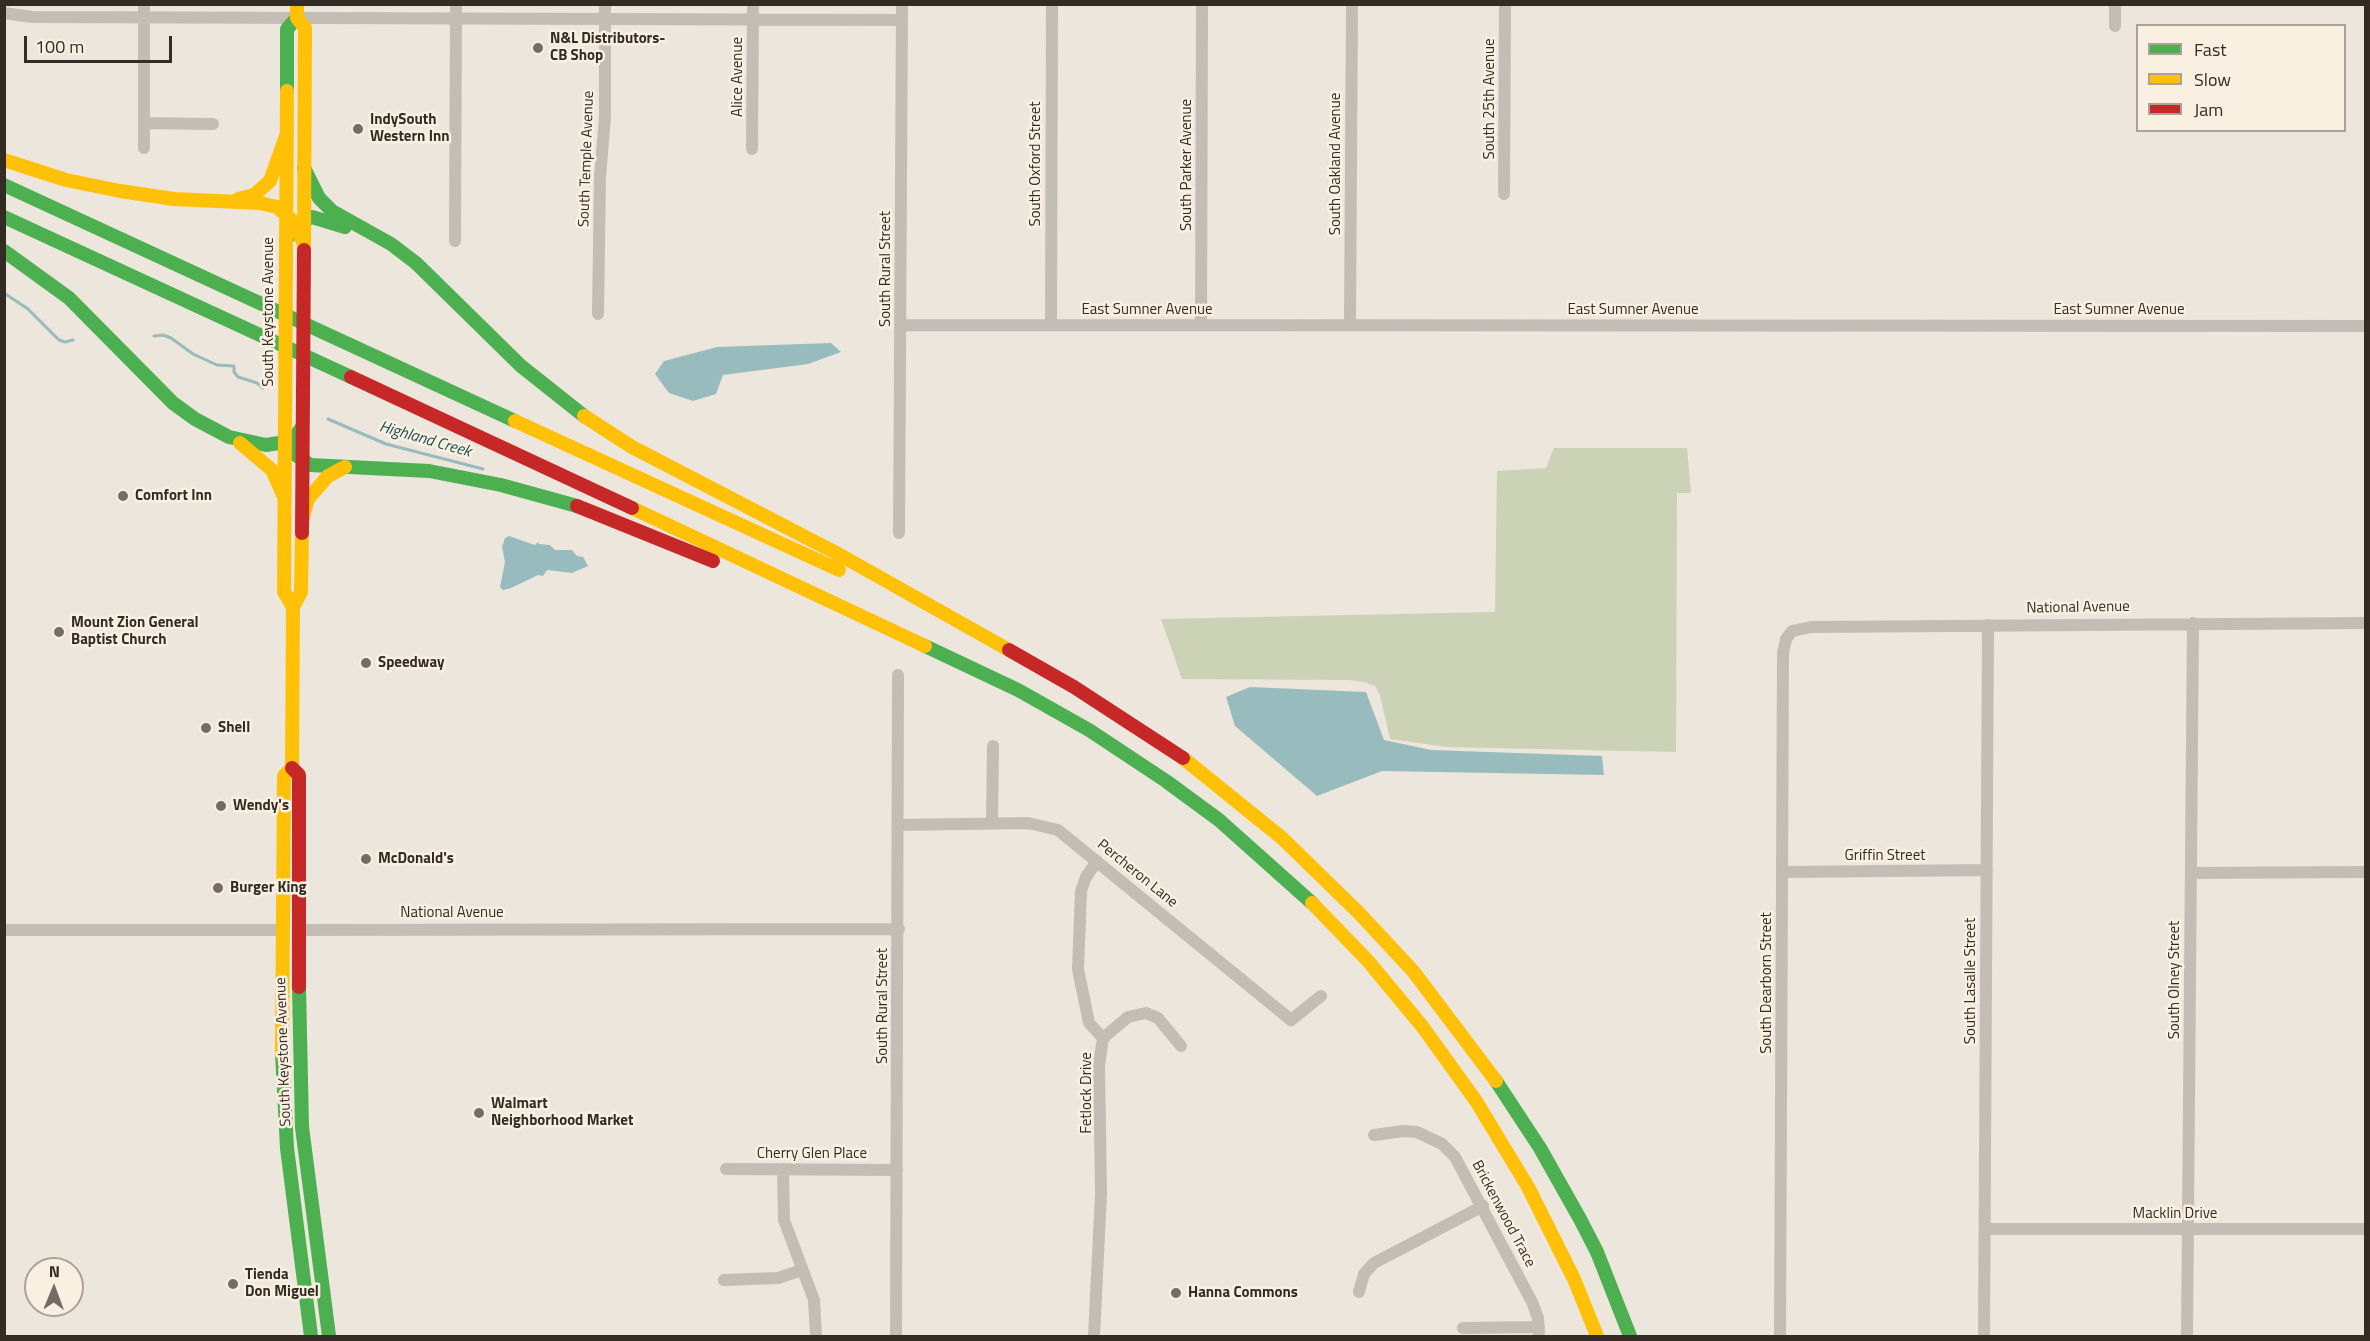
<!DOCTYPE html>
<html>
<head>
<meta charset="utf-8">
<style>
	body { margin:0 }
	#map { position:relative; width:2370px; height:1341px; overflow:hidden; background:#ece6dc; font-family:"Titillium Web",sans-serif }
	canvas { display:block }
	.frame { position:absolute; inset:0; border:6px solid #342b25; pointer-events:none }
	.legend { position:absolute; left:2136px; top:24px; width:210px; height:108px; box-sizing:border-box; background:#faf0e2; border:2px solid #aba196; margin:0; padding:8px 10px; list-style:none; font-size:18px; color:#342b25 }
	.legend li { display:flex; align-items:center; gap:12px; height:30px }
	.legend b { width:30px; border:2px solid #aba196 }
	.north { position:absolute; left:24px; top:1257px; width:60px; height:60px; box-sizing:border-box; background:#faf0e2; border:2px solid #aba196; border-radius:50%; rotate:1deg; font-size:16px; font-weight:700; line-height:24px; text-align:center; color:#342b25 }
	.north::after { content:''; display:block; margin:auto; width:21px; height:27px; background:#746c65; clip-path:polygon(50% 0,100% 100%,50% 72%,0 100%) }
	.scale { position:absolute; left:24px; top:36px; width:148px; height:27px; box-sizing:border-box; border:3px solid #342b25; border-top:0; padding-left:8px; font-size:18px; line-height:21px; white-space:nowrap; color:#342b25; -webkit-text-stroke:4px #faf0e2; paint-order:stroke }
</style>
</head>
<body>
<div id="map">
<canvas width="2370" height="1341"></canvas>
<div class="frame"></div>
<ul class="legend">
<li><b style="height:8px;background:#4caf50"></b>Fast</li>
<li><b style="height:8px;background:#ffc107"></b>Slow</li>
<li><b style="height:8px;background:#c62828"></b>Jam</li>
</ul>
<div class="north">N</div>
<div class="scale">100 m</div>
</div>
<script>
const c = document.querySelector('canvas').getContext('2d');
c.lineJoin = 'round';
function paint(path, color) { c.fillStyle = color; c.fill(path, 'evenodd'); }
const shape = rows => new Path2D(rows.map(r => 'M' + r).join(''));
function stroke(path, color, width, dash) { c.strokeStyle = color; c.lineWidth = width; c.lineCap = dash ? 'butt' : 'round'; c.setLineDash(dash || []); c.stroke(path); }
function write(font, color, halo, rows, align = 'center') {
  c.font = font + ' "Titillium Web",sans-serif'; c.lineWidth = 5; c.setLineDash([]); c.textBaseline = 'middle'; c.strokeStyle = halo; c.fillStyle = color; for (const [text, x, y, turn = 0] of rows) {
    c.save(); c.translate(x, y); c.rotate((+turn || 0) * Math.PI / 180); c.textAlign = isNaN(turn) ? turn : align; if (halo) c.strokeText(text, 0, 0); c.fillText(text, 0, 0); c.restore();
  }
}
paint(shape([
	[1554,448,1687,448,1691,493,1677,493,1676,752,1447,747,1390,739,1380,695,1375,686,1364,682,1349,680,1182,679,1161,619,1495,612,1497,471,1546,468]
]), '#cbd2b6');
paint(shape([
	[831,343,841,352,808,364,723,375,716,394,693,401,669,393,655,374,664,361,717,347],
	[509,536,535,545,538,542,539,544,550,545,555,550,572,550,577,556,583,557,588,566,572,573,547,570,543,576,538,575,511,588,503,590,500,587,505,562,502,547,505,538],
	[1250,687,1366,692,1384,740,1431,750,1602,756,1604,775,1382,771,1317,796,1235,726,1226,697]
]), '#98bcbd');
stroke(shape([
	[4,293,28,309,59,340,65,342,73,340],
	[154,336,163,335,171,338,193,354,217,365,234,366,234,372,238,377,257,383,263,388],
	[328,419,386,444,483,469]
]), '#98bcbd', 3);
stroke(shape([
	[144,4,144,148],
	[2115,4,2115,26],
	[4,13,32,17,902,20],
	[145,123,213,124],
	[752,149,753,4],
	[1504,194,1505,4],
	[455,241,456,4],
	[598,314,600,177,605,117,605,4],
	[901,325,2366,326],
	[1051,325,1052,4],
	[1201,325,1202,4],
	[1350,325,1352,4],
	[899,533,902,4],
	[992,824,993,746],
	[898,825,1028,823,1058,830,1291,1020,1321,996],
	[1783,872,1987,870],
	[2191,873,2366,872],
	[4,930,281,930],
	[298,930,899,929],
	[1103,1038,1128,1017,1146,1013,1158,1018,1181,1046],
	[1374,1135,1403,1131,1417,1132,1442,1144,1455,1157,1532,1302,1538,1318,1539,1336],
	[726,1169,897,1170],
	[783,1169,784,1220,814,1300,816,1336],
	[1985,1229,2366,1229],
	[724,1280,778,1278,802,1270],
	[1359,1292,1364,1274,1374,1263,1483,1206],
	[1463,1328,1539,1327],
	[896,1336,898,675],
	[1094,1336,1101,1194,1099,1065,1103,1038,1089,1023,1078,969,1081,891,1086,877,1097,861],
	[1780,1336,1783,653,1786,639,1792,631,1811,627,2366,623],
	[1984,1336,1988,625],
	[2187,1336,2193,623]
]), '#c4bdb6', 12);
stroke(shape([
	[287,91,287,29,297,18],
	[304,168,319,198,332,211,391,244,416,263,521,366,584,416],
	[4,185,515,421],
	[4,217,351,377],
	[286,240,298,223,312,217,345,227],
	[4,251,69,298,173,403,195,419,229,437,266,445,292,441,302,427],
	[285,431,296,455,310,465,429,471,501,485,577,506],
	[925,646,1018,690,1089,730,1166,781,1219,820,1312,903],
	[299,987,302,1127,329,1336],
	[282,1053,287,1148,311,1336],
	[1496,1081,1540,1148,1580,1219,1597,1252,1630,1336]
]), '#4caf50', 14);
stroke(shape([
	[297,4,297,18,305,28,304,250],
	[287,91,284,592,293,607],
	[4,160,66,180,120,191,174,199,260,203,277,207,293,221,304,244],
	[238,199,254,195,270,181,287,133],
	[584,416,632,447,840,555,1009,650],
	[515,421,839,570],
	[240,443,272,470,284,497],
	[632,508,925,646],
	[302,520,308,499,328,476,345,467],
	[1183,758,1282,838,1359,913,1413,971,1496,1081],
	[1312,903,1368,961,1422,1026,1476,1101,1528,1187,1574,1279,1597,1336],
	[282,1053,284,776,292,768,293,607,301,592,302,533]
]), '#ffc107', 14);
stroke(shape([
	[351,377,632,508],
	[577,506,713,561],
	[302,533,304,250],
	[1009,650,1074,687,1183,758],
	[292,768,299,775,299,987]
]), '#c62828', 14);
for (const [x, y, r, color] of [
	[538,48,6,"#746c65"],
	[358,129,6,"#746c65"],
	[123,496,6,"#746c65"],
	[59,632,6,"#746c65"],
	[366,663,6,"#746c65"],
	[206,728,6,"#746c65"],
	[221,806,6,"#746c65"],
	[366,859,6,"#746c65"],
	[218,888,6,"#746c65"],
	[479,1113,6,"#746c65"],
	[233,1284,6,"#746c65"],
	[1176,1293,6,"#746c65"]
]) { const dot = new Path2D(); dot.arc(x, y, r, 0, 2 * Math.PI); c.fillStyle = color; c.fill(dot); stroke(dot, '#faf0e2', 2); }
write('bold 15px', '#342b25', '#faf0e2', [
	["N&L Distributors-",550,39],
	["CB Shop",550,56],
	["IndySouth",370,120],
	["Western Inn",370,137],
	["Comfort Inn",135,496],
	["Mount Zion General",71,623],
	["Baptist Church",71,640],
	["Speedway",378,663],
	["Shell",218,728],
	["Wendy's",233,806],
	["McDonald's",378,859],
	["Burger King",230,888],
	["Walmart",491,1104],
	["Neighborhood Market",491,1121],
	["Tienda",245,1275],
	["Don Miguel",245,1292],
	["Hanna Commons",1188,1293]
], 'left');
write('15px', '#342b25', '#faf0e2', [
	["Alice Avenue",738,77,-90],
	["South 25th Avenue",1490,99,-90],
	["South Temple Avenue",587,159,-88],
	["South Oxford Street",1036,164,-90],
	["South Oakland Avenue",1336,164,-90],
	["South Parker Avenue",1187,165,-90],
	["South Rural Street",886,269,-90],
	["East Sumner Avenue",1147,310],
	["East Sumner Avenue",1633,310],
	["East Sumner Avenue",2119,310],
	["South Keystone Avenue",269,312,-90],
	["National Avenue",2078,608,-1],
	["Griffin Street",1885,856],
	["Percheron Lane",1137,874,39],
	["National Avenue",452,913],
	["South Olney Street",2175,980,-90],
	["South Lasalle Street",1971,981,-90],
	["South Dearborn Street",1767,983,-90],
	["South Rural Street",883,1006,-90],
	["South Keystone Avenue",284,1052,-92],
	["Fetlock Drive",1087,1093,-90],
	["Cherry Glen Place",812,1154],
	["Brickenwood Trace",1503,1214,62],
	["Macklin Drive",2175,1214]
]);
write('italic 16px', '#194f57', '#faf0e2', [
	["Highland Creek",425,440,16]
]);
</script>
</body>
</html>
